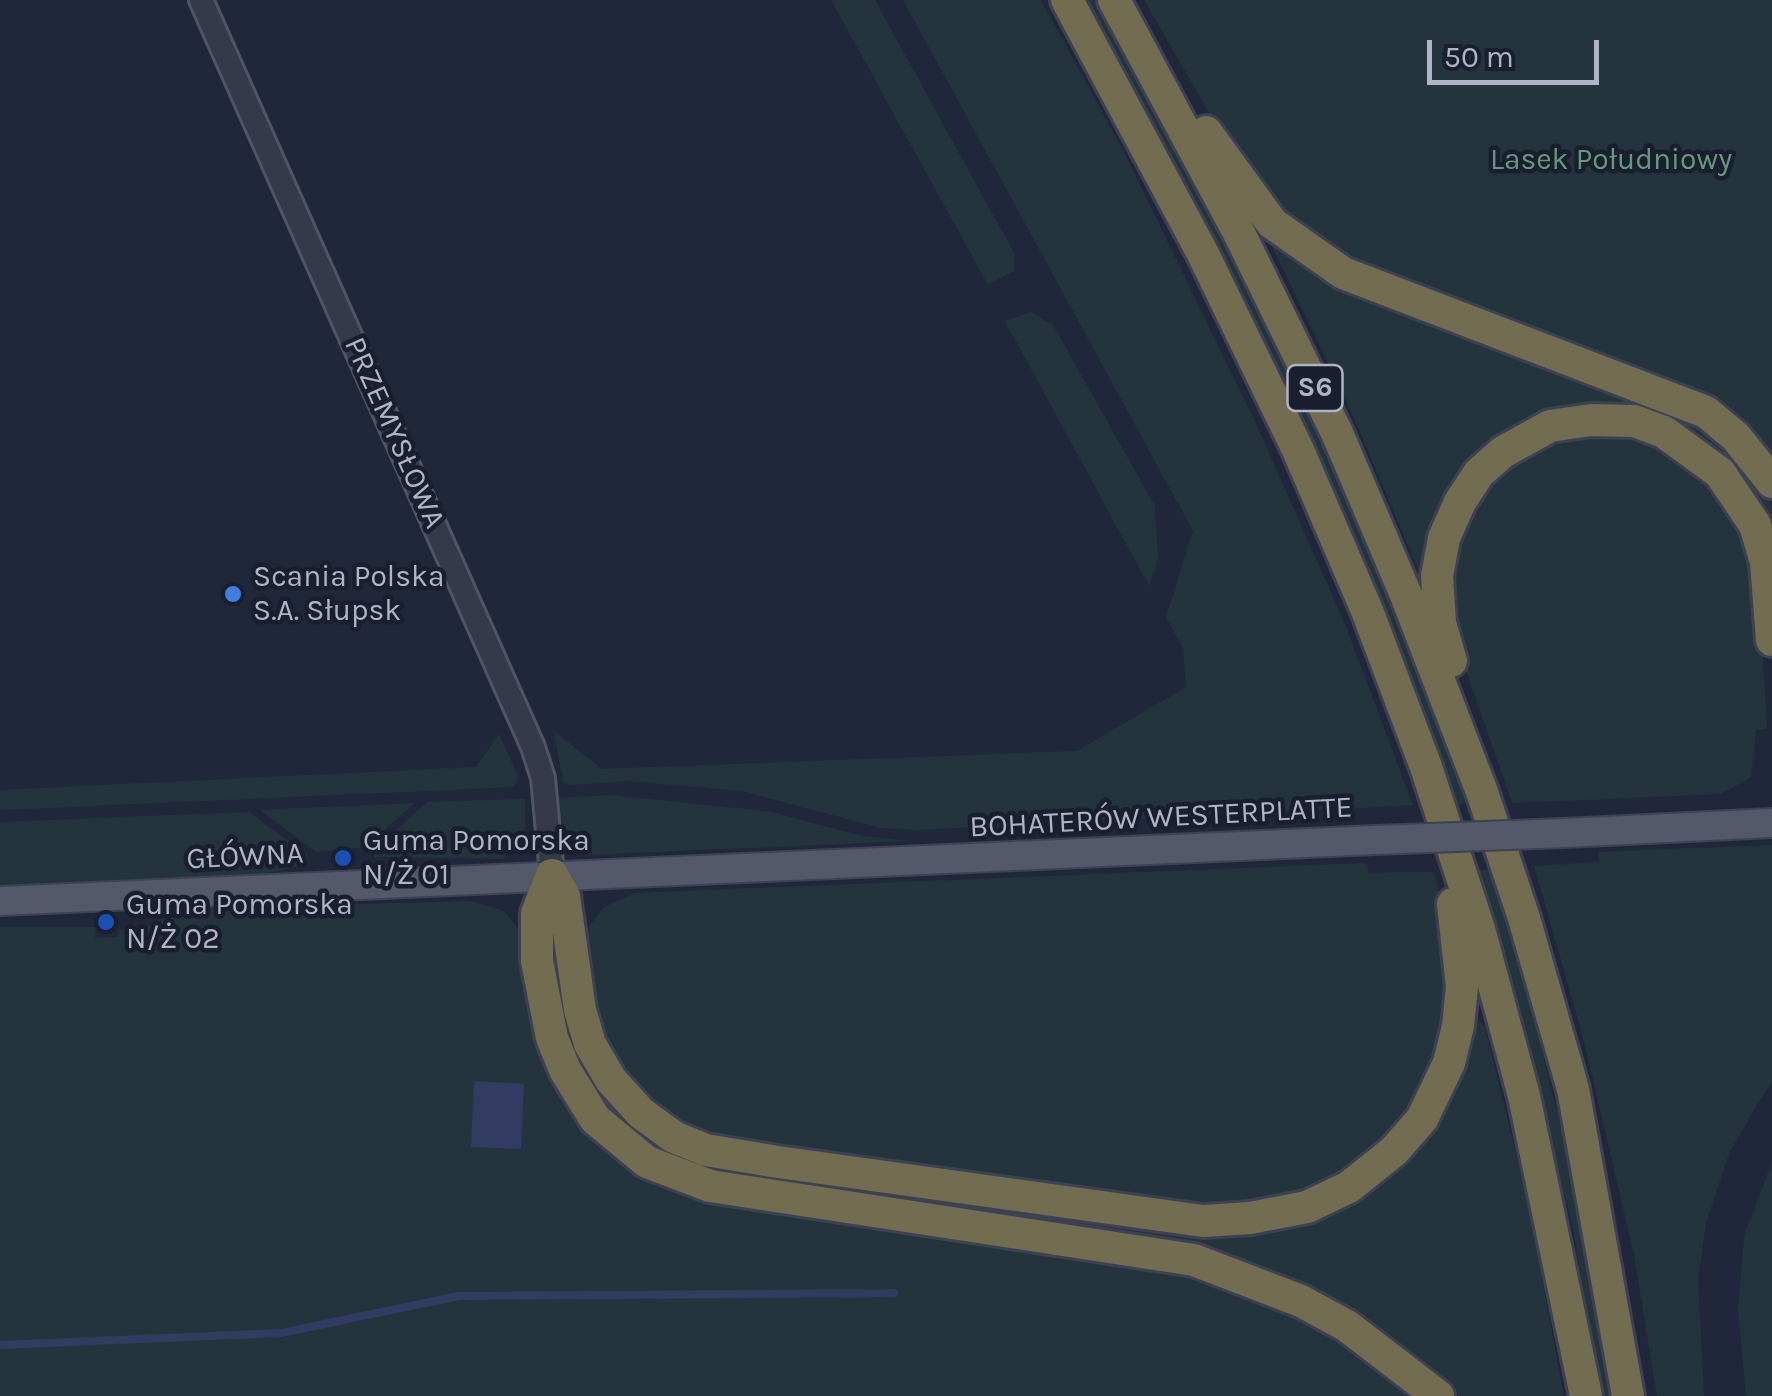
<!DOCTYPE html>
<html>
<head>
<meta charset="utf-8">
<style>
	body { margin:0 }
	#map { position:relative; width:1772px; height:1396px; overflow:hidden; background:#21273b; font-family:Karla,sans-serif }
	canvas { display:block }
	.scale { position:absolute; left:1427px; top:40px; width:172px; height:45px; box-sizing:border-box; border:5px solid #b0b4c7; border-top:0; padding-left:12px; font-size:30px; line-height:35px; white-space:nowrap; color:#b0b4c7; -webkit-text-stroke:8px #1a1f30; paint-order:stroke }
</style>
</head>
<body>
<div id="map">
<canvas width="1772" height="1396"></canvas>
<div class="scale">50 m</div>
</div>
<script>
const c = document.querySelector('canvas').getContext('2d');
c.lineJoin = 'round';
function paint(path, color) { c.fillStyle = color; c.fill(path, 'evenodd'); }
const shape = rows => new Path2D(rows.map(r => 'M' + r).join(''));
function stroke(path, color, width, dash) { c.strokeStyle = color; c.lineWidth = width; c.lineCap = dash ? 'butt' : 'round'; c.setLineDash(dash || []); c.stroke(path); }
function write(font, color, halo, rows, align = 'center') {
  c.font = font + ' Karla,sans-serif'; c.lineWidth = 9; c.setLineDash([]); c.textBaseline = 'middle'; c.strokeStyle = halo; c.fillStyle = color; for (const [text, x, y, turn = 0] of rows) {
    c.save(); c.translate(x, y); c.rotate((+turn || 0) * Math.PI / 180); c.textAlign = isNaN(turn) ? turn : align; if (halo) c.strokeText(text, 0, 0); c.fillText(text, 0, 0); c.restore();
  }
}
paint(shape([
	[831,0,875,0,1014,253,1014,271,988,285],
	[903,0,1041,0,1123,150,1253,417,1345,624,1413,805,917,830,881,828,742,791,628,781,569,785,563,782,554,731,602,769,1077,751,1186,687,1183,649,1166,617,1193,531],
	[1083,0,1098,0,1220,224,1339,472,1404,626,1466,804,1453,805,1392,633,1328,478,1208,231],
	[1144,0,1772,0,1772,456,1726,409,1688,387,1359,264,1325,246,1293,222,1228,146],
	[1265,232,1710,429,1766,490,1772,507,1772,548,1733,468,1697,435,1651,414,1499,439,1424,583,1350,409],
	[1031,312,1053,325,1155,506,1158,559,1149,586,1005,321],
	[1605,435,1639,440,1675,455,1728,506,1749,546,1762,641,1767,729,1756,730,1751,777,1721,794,1512,803,1465,668,1452,617,1450,577,1456,544,1484,490,1507,467,1538,448,1573,436],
	[499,734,518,776,514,787,0,810,0,790,476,767],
	[612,795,772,812,862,836,910,841,584,855,565,841,554,798],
	[525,799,525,828,505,851,504,859,374,857,374,850,427,802],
	[415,803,365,847,316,852,260,810],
	[249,812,307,855,308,864,251,877,0,887,0,822],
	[1772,845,1772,1080,1730,1151,1706,1223,1698,1279,1704,1396,1657,1396,1634,1255,1584,1041,1534,866,1600,862,1598,852],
	[1367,863,1369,873,1434,872,1448,944,1450,983,1438,1055,1413,1105,1372,1151,1343,1172,1295,1195,1229,1207,1167,1204,720,1140,689,1127,644,1095,618,1065,592,998,586,946,589,926,604,907,634,893],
	[1473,870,1491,870,1534,1019,1584,1221,1616,1396,1602,1396,1572,1224,1502,957],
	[471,901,504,911,520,931,537,1040,620,1158,1200,1277,1309,1322,1362,1351,1419,1396,0,1396,0,927,96,927,95,938,118,937,119,929,148,926,180,909],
	[553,909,565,999,639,1127,1271,1229,1444,1108,1467,1062,1478,1019,1485,1027,1529,1208,1564,1396,1459,1396,1438,1375,1339,1305,723,1176,655,1150,608,1112,568,1045,552,958],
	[1772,1162,1772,1396,1746,1396,1738,1310,1744,1236]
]), '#23343c');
paint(shape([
	[474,1081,524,1084,521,1149,471,1147]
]), '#323b61');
stroke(shape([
	[0,1345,281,1333,459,1296,894,1293]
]), '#323b61', 8);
const minor = shape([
	[201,0,533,747,543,778,552,875]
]);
const major = shape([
	[1564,833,1772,823],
	[0,901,1375,840]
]);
const highway = shape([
	[1067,0,1203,254,1298,450,1368,613,1426,767,1479,929,1524,1096,1586,1396],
	[1114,0,1239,233,1337,433,1406,595,1482,792,1524,918,1573,1089,1628,1396],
	[1206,132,1272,223,1343,273,1706,412,1736,437,1772,482],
	[1451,661,1440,623,1437,576,1444,538,1460,502,1479,473,1503,452,1550,426,1591,420,1634,421,1664,432,1720,473,1755,525,1766,562,1772,640],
	[552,875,564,896,580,1010,590,1044,611,1080,641,1113,674,1137,706,1150,778,1162,1203,1221,1250,1218,1307,1207,1349,1187,1394,1151,1422,1119,1449,1063,1458,1026,1462,987,1453,904],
	[552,875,537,913,537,961,552,1038,565,1070,595,1119,647,1162,710,1186,1194,1260,1301,1301,1347,1326,1438,1396]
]);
stroke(minor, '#505466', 28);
stroke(major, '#3e4254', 32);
stroke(highway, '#3d4153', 38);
stroke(minor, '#35394b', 22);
stroke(major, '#53586b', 28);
stroke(highway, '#726c51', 32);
const majorBridge = shape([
	[1375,840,1564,833]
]);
stroke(majorBridge, '#3e4254', 32, []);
stroke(majorBridge, '#53586b', 28);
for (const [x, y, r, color] of [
	[233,594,10,"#3f7fe0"],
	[343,858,10,"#1a4fb4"],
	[106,922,10,"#1a4fb4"]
]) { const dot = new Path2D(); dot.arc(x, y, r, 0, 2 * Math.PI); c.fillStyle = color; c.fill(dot); stroke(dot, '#1a1f30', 4); }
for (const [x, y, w] of [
	[1315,388,55]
]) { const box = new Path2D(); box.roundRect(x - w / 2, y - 23, w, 46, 8); c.fillStyle = '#1a1f30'; c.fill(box); stroke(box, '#b0b4c7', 2.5); }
write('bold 28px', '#b0b4c7', null, [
	["S6",1315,388]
]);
write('30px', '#66997c', '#1a1f30', [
	["Lasek Południowy",1611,160]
]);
write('30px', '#b0b4c7', '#1a1f30', [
	["PRZEMYSŁOWA",394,433,66],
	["BOHATERÓW WESTERPLATTE",1161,818,-3],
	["GŁÓWNA",245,857,-3]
]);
write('30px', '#b0b4c7', '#1a1f30', [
	["Scania Polska",253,577],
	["S.A. Słupsk",253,611],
	["Guma Pomorska",363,841],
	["N/Ż 01",363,875],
	["Guma Pomorska",126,905],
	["N/Ż 02",126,939]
], 'left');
</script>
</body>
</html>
